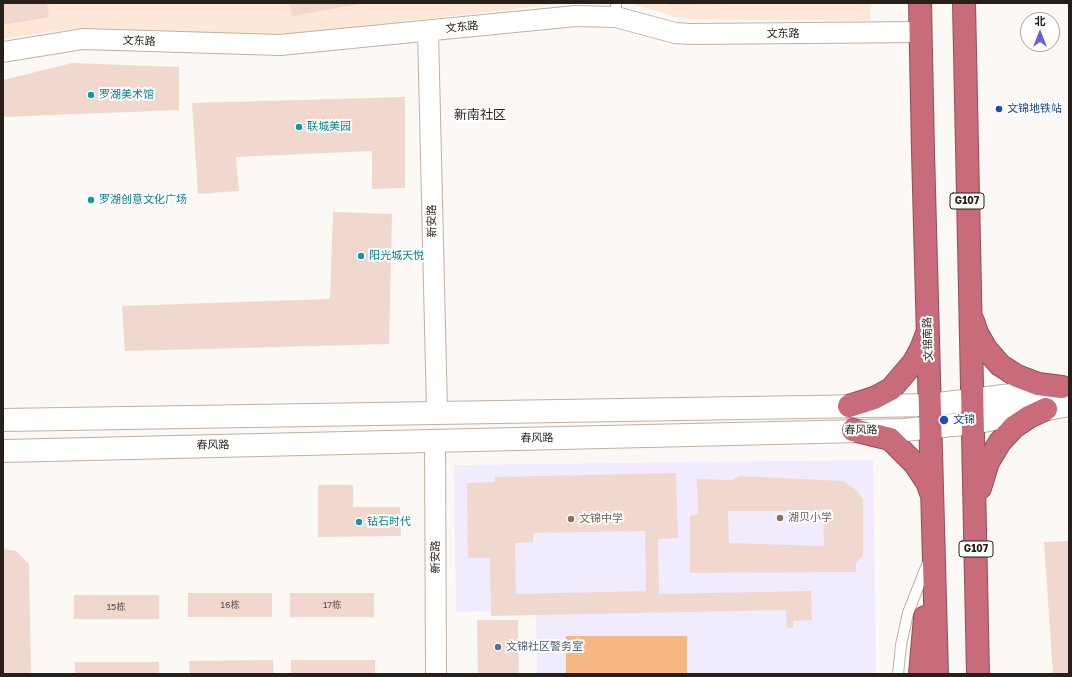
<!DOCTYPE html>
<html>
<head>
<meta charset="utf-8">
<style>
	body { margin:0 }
	#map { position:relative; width:1072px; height:677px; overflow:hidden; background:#fcf8f5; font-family:"Golos Text","Noto Sans SC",sans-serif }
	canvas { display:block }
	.frame { position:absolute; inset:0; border:4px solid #261f1a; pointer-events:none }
	.north { position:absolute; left:1020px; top:12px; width:40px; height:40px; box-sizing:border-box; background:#fff; border:1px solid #a8a5a3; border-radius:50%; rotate:0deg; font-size:11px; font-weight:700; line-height:16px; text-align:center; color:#261f1a }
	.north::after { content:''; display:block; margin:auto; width:14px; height:18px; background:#6762db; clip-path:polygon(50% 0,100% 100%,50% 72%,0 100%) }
</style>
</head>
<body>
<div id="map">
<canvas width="1072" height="677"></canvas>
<div class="frame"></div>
<div class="north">北</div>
</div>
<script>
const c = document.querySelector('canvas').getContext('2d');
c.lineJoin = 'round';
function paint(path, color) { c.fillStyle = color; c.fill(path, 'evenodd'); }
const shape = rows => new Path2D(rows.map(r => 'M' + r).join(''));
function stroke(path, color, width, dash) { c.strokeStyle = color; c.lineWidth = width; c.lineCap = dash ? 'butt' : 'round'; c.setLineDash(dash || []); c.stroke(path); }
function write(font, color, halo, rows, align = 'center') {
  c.font = font + ' "Golos Text","Noto Sans SC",sans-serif'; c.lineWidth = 4; c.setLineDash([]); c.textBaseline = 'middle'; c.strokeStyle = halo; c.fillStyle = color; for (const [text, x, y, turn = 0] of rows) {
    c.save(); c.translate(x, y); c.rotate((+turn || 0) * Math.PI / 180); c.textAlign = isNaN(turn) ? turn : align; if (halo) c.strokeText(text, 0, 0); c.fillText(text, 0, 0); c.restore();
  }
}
paint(shape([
	[3,3,568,3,288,34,258,35,91,28,48,32,3,39],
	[629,3,871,3,870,21,682,19]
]), '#fde8d7');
paint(shape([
	[873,460,876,674,537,674,536,610,456,612,454,465]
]), '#f0ecfe');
paint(shape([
	[566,636,687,636,687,674,566,674]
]), '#f6b883');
paint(shape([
	[3,3,47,3,49,17,3,25],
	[289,3,360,3,360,4,292,16],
	[668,3,764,3,764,4,669,5],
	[72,63,179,67,179,110,3,117,3,80],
	[405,97,405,188,372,189,372,151,236,157,239,191,198,194,192,103],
	[333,212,392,214,389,344,125,351,122,306,330,299],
	[676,473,678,538,658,539,659,594,811,591,812,620,793,621,793,628,787,628,786,610,491,616,490,558,468,558,467,483,495,482,495,477],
	[645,531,646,591,516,594,515,543,533,542,533,533],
	[739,476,843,481,854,488,863,499,863,556,856,562,856,572,690,573,690,516,698,514,697,479,732,480],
	[728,511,823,511,824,546,729,543],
	[318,485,353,485,353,507,400,507,401,536,318,537],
	[1069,541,1069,674,1053,674,1044,542],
	[3,549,16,551,29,564,31,674,3,674],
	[188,593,272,593,272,617,188,617],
	[290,593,374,593,374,617,290,617],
	[74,595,159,595,159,619,74,619],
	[477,620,518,620,519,674,478,674],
	[273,660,274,674,190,674,189,661],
	[291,660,375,660,375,674,291,674],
	[75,662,159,662,159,674,75,674]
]), '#f1d8cf');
const lane = shape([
	[616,17,616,3],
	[898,674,901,645,908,613,928,562]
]);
const street = shape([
	[428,31,437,412],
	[3,52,83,39,280,45,576,16,616,17,675,33,691,34,921,32],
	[435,440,436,674]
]);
const secondary = shape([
	[3,420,930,405,1012,395,1058,387],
	[3,451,904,430,973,423,1069,405]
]);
const highway = shape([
	[920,3,923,152,937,674],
	[964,3,978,674],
	[973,321,977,333,986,349,1000,365,1017,376,1038,384,1062,387],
	[849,406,874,398,891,389,914,362,921,349,926,336],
	[853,430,890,439,915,464,927,482,931,493],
	[980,488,988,462,1000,442,1014,427,1029,417,1046,409],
	[920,674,925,617]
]);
stroke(lane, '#c2b0a1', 12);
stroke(street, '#c2b0a1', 22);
stroke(secondary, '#c2b0a1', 24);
stroke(highway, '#8f5058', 24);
stroke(lane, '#fff', 10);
stroke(street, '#fff', 20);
stroke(secondary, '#fff', 22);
stroke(highway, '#c86b7a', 22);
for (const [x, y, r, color] of [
	[91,95,4,"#0f9aa8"],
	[999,109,4,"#1a4fb4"],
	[299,127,4,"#0f9aa8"],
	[91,200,4,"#0f9aa8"],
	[361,256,4,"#0f9aa8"],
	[944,420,5,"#1a4fb4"],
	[780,518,4,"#8d6e63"],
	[571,519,4,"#8d6e63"],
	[359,522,4,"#0f9aa8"],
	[498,647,4,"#5c6f8a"]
]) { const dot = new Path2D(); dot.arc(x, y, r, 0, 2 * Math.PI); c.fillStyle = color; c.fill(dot); stroke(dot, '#fff', 1.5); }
write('9px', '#594d47', null, [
	["16栋",230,605],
	["17栋",332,605],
	["15栋",116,607]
]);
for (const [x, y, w] of [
	[967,201,34],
	[976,549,34]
]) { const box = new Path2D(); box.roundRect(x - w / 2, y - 8, w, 16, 3); c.fillStyle = '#fff'; c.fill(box); stroke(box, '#261f1a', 1); }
write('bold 10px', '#261f1a', null, [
	["G107",967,201],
	["G107",976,549]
]);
write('11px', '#261f1a', '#fff', [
	["文东路",462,27,-6],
	["文东路",783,34],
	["文东路",139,41,2],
	["新安路",432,221,-91],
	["文锦南路",928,339,-92],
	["春风路",861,430,-1],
	["春风路",537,438,-1],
	["春风路",213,445,-1],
	["新安路",436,557,-90]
]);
write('11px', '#0d838f', '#fff', [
	["罗湖美术馆",99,95],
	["联城美园",307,127],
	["罗湖创意文化广场",99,200],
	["阳光城天悦",369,256],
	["钻石时代",367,522]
], 'left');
write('11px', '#164399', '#fff', [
	["文锦地铁站",1007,109],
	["文锦",953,420]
], 'left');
write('11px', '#785e54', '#fff', [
	["湖贝小学",788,518],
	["文锦中学",579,519]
], 'left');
write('11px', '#4e5e75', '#fff', [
	["文锦社区警务室",506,647]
], 'left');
write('13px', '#261f1a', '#fff', [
	["新南社区",480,115]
]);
</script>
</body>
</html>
